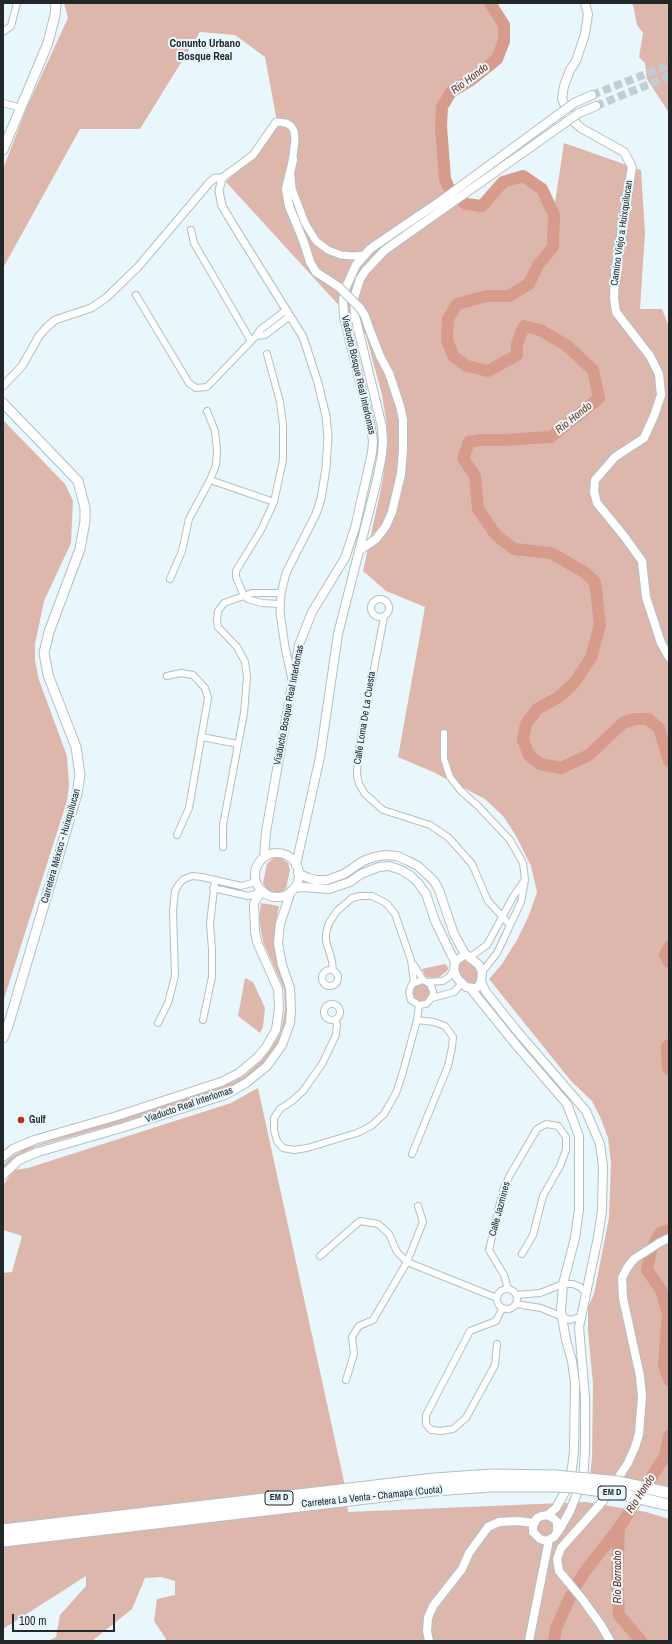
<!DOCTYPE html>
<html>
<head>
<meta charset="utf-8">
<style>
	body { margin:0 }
	#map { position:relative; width:672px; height:1644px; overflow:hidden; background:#e9f7fc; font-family:"Archivo Narrow",sans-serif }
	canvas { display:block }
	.frame { position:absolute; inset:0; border:4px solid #222729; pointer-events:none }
	.scale { position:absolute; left:12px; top:1614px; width:103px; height:18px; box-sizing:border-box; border:2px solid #222729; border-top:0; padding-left:5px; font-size:12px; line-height:14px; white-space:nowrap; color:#222729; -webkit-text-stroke:3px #e9f7fc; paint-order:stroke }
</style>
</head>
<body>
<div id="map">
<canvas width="672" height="1644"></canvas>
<div class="frame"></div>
<div class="scale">100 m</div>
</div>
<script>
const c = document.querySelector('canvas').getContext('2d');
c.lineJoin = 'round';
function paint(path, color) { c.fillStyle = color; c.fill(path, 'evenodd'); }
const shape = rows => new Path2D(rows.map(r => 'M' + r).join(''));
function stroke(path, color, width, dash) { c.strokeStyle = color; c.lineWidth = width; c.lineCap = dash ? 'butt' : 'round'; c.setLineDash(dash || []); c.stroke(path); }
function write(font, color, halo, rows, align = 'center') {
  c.font = font + ' "Archivo Narrow",sans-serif'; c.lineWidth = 4; c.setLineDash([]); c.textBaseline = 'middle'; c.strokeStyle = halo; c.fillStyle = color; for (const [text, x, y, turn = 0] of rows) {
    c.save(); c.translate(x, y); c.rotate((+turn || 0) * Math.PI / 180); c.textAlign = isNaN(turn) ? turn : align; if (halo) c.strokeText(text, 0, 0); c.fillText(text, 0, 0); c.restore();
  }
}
paint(shape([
	[64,3,486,3,500,26,500,40,494,56,469,77,448,89,438,106,437,126,441,180,448,195,464,207,483,210,505,186,522,181,539,192,550,215,550,235,564,143,641,170,645,233,640,309,662,309,669,327,669,1492,590,1475,592,1458,593,1384,588,1331,588,1307,594,1294,609,1218,611,1162,608,1138,601,1119,592,1101,571,1081,489,979,502,964,517,940,529,915,537,892,531,866,515,834,503,816,485,799,433,772,398,757,425,607,386,591,363,571,382,484,388,442,386,420,382,395,366,335,226,182,278,127,265,57,235,35,200,32,140,129,80,129,3,268,3,169,27,107,68,18],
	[630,3,669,3,669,113,647,79,645,63,639,57,643,33,637,25,633,5],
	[3,420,65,484,73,501,71,543,44,601,35,644,35,660,39,680,67,756,69,785,67,801,3,1002],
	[277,857,281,858,288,863,290,870,286,889,279,893,275,894,267,890,263,883,267,864,273,858],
	[261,903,279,906,276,921,274,942,286,989,288,1010,287,1022,279,1042,265,1062,245,1079,226,1089,121,1123,38,1146,19,1155,3,1169,3,1165,11,1157,24,1149,224,1086,244,1076,262,1060,270,1050,281,1032,285,1009,284,989,263,942,259,918],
	[460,961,468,961,475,968,479,977,475,983,469,983,461,976,459,971,458,963],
	[445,964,448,967,448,970,438,978,426,977,422,969],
	[245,978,253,982,265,1008,263,1027,260,1033,238,1016],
	'412 993a9 9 0 1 1 18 0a9 9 0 1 1-18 0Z',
	[258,1088,345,1486,348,1512,586,1502,646,1512,669,1519,669,1641,165,1641,166,1639,154,1621,157,1599,175,1595,175,1581,161,1577,145,1578,132,1609,92,1641,48,1641,56,1637,60,1615,86,1586,86,1576,3,1629,3,1273,12,1272,22,1236,3,1230,3,1185,14,1170,28,1168,231,1103]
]), '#deb7ac');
stroke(shape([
	[490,3,504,25,504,41,497,59,471,80,451,92,442,107,441,126,445,179,451,193,466,204,482,206,503,182,523,176,542,189,554,215,553,247,538,265,529,284,509,296,487,296,457,304,448,319,447,341,454,357,467,366,488,371,517,355,517,344,524,326,540,330,566,345,593,370,599,398,551,437,503,440,480,440,469,442,463,458,475,476,478,509,496,535,514,549,551,553,584,572,595,582,600,625,591,658,574,683,559,697,537,709,526,724,523,740,529,755,540,764,561,768,589,755,623,723,635,719,648,719,659,728,669,761],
	[669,947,665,955,669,962],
	[669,1045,667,1047,668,1068,669,1069],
	[669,1230,660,1233,651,1250,647,1270,661,1290,668,1314,664,1365,669,1380],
	[619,1528,617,1582,619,1615,641,1641],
	[577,1584,586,1570,619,1528,665,1456,669,1436],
	[554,1641,556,1628,571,1595]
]), '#d69b8b', 12);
stroke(shape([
	[592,95,669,65],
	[596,106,669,76]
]), '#c1cdd2', 8, [8, 4]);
const minor = shape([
	[3,32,11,26,17,3],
	[3,103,21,108],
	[191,230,194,243,198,250,251,341],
	[136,295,189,383,196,388,207,387,256,336,260,330,286,310],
	[256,336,265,335,290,316],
	[267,354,280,402,283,425,283,460,274,502,261,530,236,571,236,577,244,596,248,599,262,603,280,604],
	[207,411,215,431,217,450,216,465,210,480,274,502],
	[170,579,182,551,189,519,210,480],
	'371 608a9 9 0 1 1 18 0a9 9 0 1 1-18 0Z',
	[384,617,358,752,357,775,359,784,365,794,383,810,430,825,449,838,472,864,488,901,510,925],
	[167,676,181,673,193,675,205,688,208,698,189,808,177,835],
	[444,733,444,759,450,777,461,791,478,806,510,840,523,863,525,880,521,902,497,953,482,972],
	[202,737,238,744],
	[223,847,223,825,244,713,247,677,245,662,237,647,218,627,217,620,218,611,224,603,252,593,281,593],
	[213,888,248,896,255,894,261,889],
	[470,957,487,945,513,897,524,881],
	[414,965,423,980,430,984,433,991,433,995,429,1001,426,1004,419,1005,411,1000,409,992,412,984,423,980],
	[333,970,332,961,326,941,326,933,329,923,337,911,352,898,360,896,372,896,386,903,395,914,411,960,414,982],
	'322 978a8 8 0 1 1 16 0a8 8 0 1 1-16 0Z',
	[427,982,443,981,449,977,454,970],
	[432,998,454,992,462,983],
	'324 1012a8 8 0 1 1 16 0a8 8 0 1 1-16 0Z',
	[203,1020,212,977,212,949,210,924,215,880],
	[335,1020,337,1024,336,1035,322,1064,303,1091,292,1101,280,1109,274,1118,274,1130,277,1141,283,1148,294,1150,307,1148,357,1133,371,1126,384,1114,396,1093,402,1075,417,1020,419,1005],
	[158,1023,168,1003,175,976,173,911,175,891,179,884,184,879,192,876,202,877,241,886,256,882],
	[412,1154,448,1066,452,1047,453,1037,445,1026,434,1022,417,1020],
	[320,1256,360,1221,378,1224,389,1234,397,1252,407,1262,497,1298],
	'497 1299a10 10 0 1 1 20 0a10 10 0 1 1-20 0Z',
	[508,1289,504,1275,489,1250,503,1190,510,1175,537,1129,546,1124,558,1126,566,1137,566,1150,560,1166,543,1196,533,1235,522,1254],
	[517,1295,540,1293,563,1284,573,1284,580,1287,585,1292],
	[516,1304,541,1308,570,1320,580,1317],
	[497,1344,495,1365,466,1418,453,1429,441,1431,431,1430,426,1424,426,1415,470,1331,496,1321,502,1309],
	[346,1380,354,1354,352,1337,359,1326,373,1320,407,1262,423,1222,418,1206]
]);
const tertiary = shape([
	[291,176,292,189,299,207,305,223,316,241,328,250,341,255,353,256,365,255],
	[3,386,22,366,39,336,47,327,55,320,91,308,106,298,138,267,210,182,215,178,222,178],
	[292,680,285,647,280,612,281,593,286,573,316,514,321,499,326,468,328,437,326,416,318,383,303,337,234,226,222,206,219,191,222,178,253,155,276,122,286,123,291,126,294,131,295,139,292,165]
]);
const secondary = shape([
	[585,3,588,14,585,34,576,61,570,70,564,86,562,98,569,117,581,128,624,152,632,167,615,273,614,298,616,312,650,356,659,374,661,395,654,416,644,438,615,457,595,480,594,492,597,503,624,536,642,561,646,597,661,643,669,657],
	[574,103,592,95],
	[579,113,596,106],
	[293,160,286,189,289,206,303,240,307,252],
	[360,550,376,539,386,526,392,512,401,474,403,451,403,420,400,406,389,373,380,356,369,328],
	'255 875a22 22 0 1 1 44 0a22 22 0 1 1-44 0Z',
	[264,857,266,832,299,645,312,612,345,558,355,528,372,453,373,441,371,428,344,317,343,300,346,287,356,265,370,249,380,242],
	[296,865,320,757,338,634,376,484,382,455,383,441,382,427,355,316,354,298,360,279,366,270,385,250],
	[298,873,308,878,316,880,327,880,344,874,363,861,374,857,385,855,397,856,408,861,418,866,434,881,439,890,454,934,465,954],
	[294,888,303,887,329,889,350,882,361,874,379,867,389,866,401,870,411,876,419,884,426,894,435,921,455,962],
	[465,954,479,965,482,972,481,982,478,987,475,988,466,987,457,978,454,970,455,962,465,954],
	[481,982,486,992,517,1031,586,1111,600,1144,603,1166,602,1211,598,1237,579,1327,585,1397,585,1452,583,1479,570,1511,561,1527,554,1537,546,1541,540,1539,533,1532,533,1526,537,1518,542,1516,548,1515,554,1519,557,1522,557,1532],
	[471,989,517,1046,567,1104,579,1136,579,1209,575,1238,563,1284,561,1311,566,1340,572,1361,575,1383,574,1452,570,1483,556,1508,548,1515],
	[3,1157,13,1149,34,1140,117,1116,221,1082,239,1073,258,1057,266,1047,276,1030,279,1008,278,989,257,942,255,931,254,904,256,899,263,891],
	[3,1175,19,1160,38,1152,121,1128,225,1095,246,1083,267,1066,282,1045,290,1023,291,1010,290,988,282,965,278,943,280,924,291,891],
	[429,1641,427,1631,428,1618,433,1606,462,1569,469,1553,488,1527,499,1522,518,1521,533,1523],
	[529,1641,549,1540],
	[610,1641,601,1625,583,1600,559,1571,557,1559,561,1548,602,1502,628,1463,635,1447,639,1434,642,1397,640,1376,623,1298,622,1278,627,1268,634,1259,659,1243,669,1238]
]);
const primary = shape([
	[3,150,48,43,55,15,56,3],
	[3,403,78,481,85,508,85,521,80,549,49,632,44,653,48,675,76,747,80,775,77,794,8,1026,3,1038]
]);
const motorway = shape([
	[3,1530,434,1479,492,1475,555,1476],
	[3,1541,434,1490,491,1486,553,1486]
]);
stroke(minor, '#b2c0c5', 8);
stroke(tertiary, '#b2c0c5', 9);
stroke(secondary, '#b2c0c5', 10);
stroke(primary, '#b2c0c5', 11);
stroke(motorway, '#b2c0c5', 13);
stroke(minor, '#fff', 6);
stroke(tertiary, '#fff', 7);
stroke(secondary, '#fff', 8);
stroke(primary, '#fff', 9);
stroke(motorway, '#fff', 11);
const secondaryBridge = shape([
	[380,242,442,200,574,103],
	[385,250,579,113],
	[307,252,310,262,316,272,339,287,360,308,365,316,369,328]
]);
const motorwayBridge = shape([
	[555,1476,619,1482,669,1493],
	[553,1486,575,1487,622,1494,669,1505]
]);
stroke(secondaryBridge, '#b2c0c5', 10, []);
stroke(motorwayBridge, '#b2c0c5', 13, []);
stroke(secondaryBridge, '#fff', 8);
stroke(motorwayBridge, '#fff', 11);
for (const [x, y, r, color] of [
	[21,1120,4,"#ba3001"]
]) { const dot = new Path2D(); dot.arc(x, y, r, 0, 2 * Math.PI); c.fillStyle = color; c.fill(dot); stroke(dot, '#e9f7fc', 1.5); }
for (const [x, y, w] of [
	[612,1493,28],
	[279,1498,28]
]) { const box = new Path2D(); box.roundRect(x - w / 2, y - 7, w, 14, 3); c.fillStyle = '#e9f7fc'; c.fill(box); stroke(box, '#222729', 1); }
write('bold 9px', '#222729', null, [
	["EM D",612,1493],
	["EM D",279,1498]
]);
write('10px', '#222729', '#e9f7fc', [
	["Camino Viejo a Huixquilucan",622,233,-82],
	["Viaducto Bosque Real Interlomas",358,375,77],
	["Viaducto Bosque Real Interlomas",289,705,-79],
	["Calle Loma De La Cuesta",365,718,-81],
	["Carretera México - Huixquilucan",61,846,-74],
	["Viaducto Real Interlomas",189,1105,-19],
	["Calle Jazmines",500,1209,-75],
	["Carretera La Venta - Chamapa (Cuota)",372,1497,-6]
]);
write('bold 10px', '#222729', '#e9f7fc', [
	["Gulf",29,1120]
], 'left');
write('bold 11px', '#222729', '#e9f7fc', [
	["Conunto Urbano",205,44],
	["Bosque Real",205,57]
]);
write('italic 11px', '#732c1a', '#e9f7fc', [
	["Rio Hondo",470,79,-37],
	["Rio Hondo",574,418,-39],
	["Rio Hondo",641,1494,-57],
	["Río Borracho",618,1577,-90]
]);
</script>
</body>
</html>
